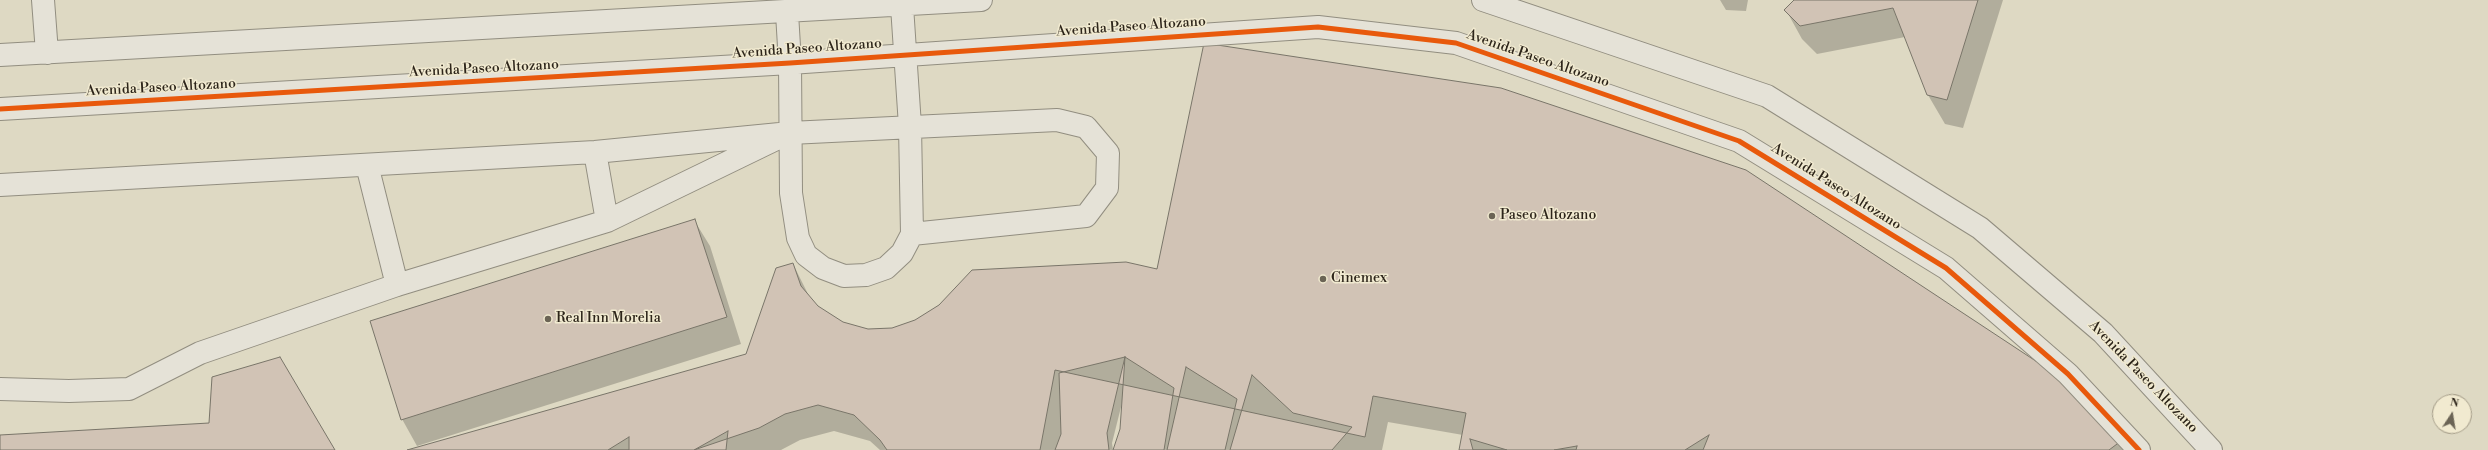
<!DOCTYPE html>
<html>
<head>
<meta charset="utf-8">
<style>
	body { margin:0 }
	#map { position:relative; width:2488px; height:450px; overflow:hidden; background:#ded9c3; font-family:"Libre Bodoni",serif }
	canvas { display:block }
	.north { position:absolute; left:2432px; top:394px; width:40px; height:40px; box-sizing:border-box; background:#f1ead0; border:1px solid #a39b87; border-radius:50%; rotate:12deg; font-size:11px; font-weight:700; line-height:16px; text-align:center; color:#2d251a }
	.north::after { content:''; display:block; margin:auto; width:14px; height:18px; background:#6b6455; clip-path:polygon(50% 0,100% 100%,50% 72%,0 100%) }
</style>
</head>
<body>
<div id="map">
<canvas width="2488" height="450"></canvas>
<div class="north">N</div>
</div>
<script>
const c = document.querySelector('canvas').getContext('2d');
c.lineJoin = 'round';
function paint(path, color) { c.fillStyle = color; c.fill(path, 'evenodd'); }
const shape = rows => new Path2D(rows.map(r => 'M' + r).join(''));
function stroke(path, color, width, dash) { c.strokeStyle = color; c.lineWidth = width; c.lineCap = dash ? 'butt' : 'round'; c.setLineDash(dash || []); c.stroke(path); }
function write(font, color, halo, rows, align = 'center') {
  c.font = font + ' "Libre Bodoni",serif'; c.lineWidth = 3; c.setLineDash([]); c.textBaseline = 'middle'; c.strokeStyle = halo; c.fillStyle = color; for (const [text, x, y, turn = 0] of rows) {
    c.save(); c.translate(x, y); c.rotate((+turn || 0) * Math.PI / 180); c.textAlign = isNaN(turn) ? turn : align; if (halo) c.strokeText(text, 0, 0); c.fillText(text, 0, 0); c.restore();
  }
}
paint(shape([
	[1720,0,1748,0,1746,11,1726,10],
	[1795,0,2003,0,1963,128,1945,124,1928,95,1905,37,1817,54,1802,39,1786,10],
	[694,220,710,246,741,344,417,446,402,419],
	[793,264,811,300,817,307,843,323,868,330,893,329,1158,271,2062,380,2125,450,1460,450,1463,435,1388,422,1382,450,1114,450,1121,429,1122,403,1112,443,1113,450,880,450,870,441,834,431,800,440,781,450,411,450,747,355]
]), '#0003');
const building = shape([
	[1794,0,1978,0,1947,100,1927,95,1893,8,1800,26,1784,10,1794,0],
	[1204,43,1501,88,1746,170,2063,379,2121,441,2109,450,1459,450,1466,413,1373,396,1365,437,1055,370,1040,450,887,450,880,440,854,415,818,405,785,414,759,428,694,450,407,450,746,354,776,268,793,263,801,286,818,306,843,322,868,329,892,328,915,320,939,305,972,270,1126,262,1157,269,1204,43],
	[695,219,727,317,401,420,370,321,695,219],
	[280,357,335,450,0,450,0,435,209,423,212,377,280,357],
	[1125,357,1107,433,1109,450,1055,450,1061,434,1059,373,1125,357],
	[1125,357,1174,388,1164,450,1113,450,1120,429,1125,357],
	[1186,367,1237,399,1225,450,1167,450,1186,367],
	[1252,375,1293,413,1352,427,1332,450,1230,450,1252,375],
	[728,431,726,450,694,450,728,431],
	[1709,435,1703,450,1685,450,1709,435],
	[629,437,629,450,608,450,629,437],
	[1470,439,1507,450,1473,450,1470,439],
	[1577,446,1576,450,1554,450,1577,446]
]);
paint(building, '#d1c3b5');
stroke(building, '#797569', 1);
const minor = shape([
	[43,0,47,53],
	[1483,0,1767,96,1980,228,2103,333,2211,450],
	[787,13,790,63,791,193,798,238,806,255,823,268,844,276,866,275,886,268,902,253,912,234,910,126,902,6],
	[0,55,981,0],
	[0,109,790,63,1318,27,1456,43,1739,141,1946,268,2068,374,2139,450],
	[595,152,607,221],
	[367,165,397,285],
	[0,185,595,152,790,133,1057,120,1086,127,1108,153,1107,188,1086,216,912,234],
	[0,389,69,391,129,389,200,353,397,285,607,221,776,139]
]);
stroke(minor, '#928e80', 24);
stroke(minor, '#e5e2d7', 22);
stroke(shape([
	[0,109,790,63,1318,27,1456,43,1739,141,1946,268,2068,374,2139,450]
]), '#e8590c', 5);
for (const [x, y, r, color] of [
	[1492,216,4,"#6b6455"],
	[1323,279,4,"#6b6455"],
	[548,319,4,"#6b6455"]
]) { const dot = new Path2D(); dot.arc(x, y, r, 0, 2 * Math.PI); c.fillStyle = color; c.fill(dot); stroke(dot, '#f1ead0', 1.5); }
write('14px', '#2d251a', '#f1ead0', [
	["Avenida Paseo Altozano",1131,27,-4],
	["Avenida Paseo Altozano",807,49,-4],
	["Avenida Paseo Altozano",1538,59,19],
	["Avenida Paseo Altozano",484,69,-3],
	["Avenida Paseo Altozano",161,88,-3],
	["Avenida Paseo Altozano",1836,187,32],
	["Avenida Paseo Altozano",2143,377,46]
]);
write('14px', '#2d251a', '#f1ead0', [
	["Paseo Altozano",1500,216],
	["Cinemex",1331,279],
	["Real Inn Morelia",556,319]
], 'left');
</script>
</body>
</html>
